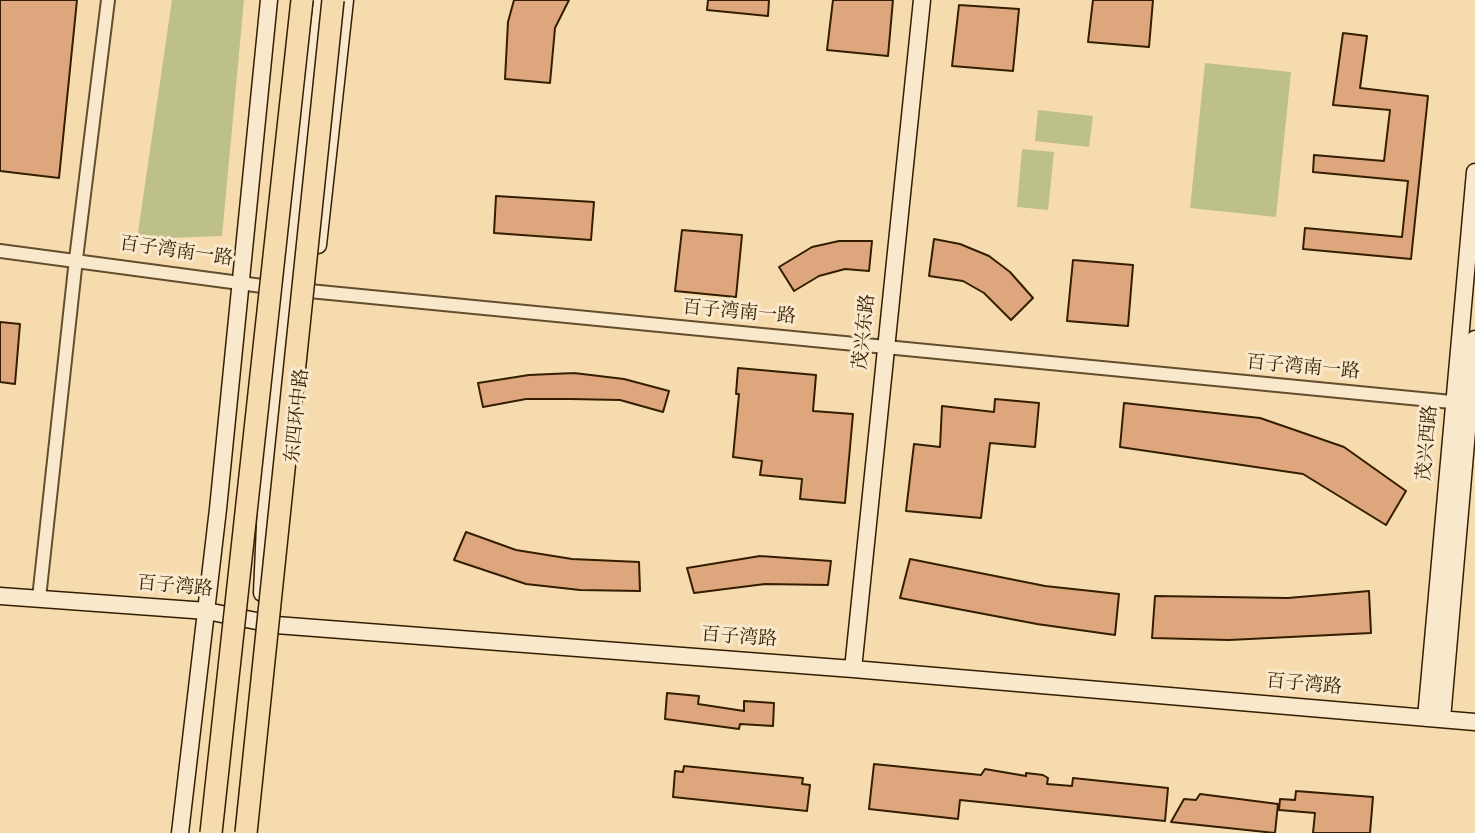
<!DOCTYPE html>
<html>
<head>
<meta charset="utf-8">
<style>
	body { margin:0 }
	canvas { display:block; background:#f6dbaf }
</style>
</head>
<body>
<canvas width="1475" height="833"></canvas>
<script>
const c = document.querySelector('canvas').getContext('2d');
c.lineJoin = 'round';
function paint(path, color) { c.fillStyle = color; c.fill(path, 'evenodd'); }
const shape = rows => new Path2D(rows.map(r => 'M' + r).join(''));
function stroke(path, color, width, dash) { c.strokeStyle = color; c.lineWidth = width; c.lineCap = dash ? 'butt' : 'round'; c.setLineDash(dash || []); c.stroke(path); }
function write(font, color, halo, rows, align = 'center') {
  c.font = font + ' Vollkorn,"Noto Serif SC",serif'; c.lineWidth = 6; c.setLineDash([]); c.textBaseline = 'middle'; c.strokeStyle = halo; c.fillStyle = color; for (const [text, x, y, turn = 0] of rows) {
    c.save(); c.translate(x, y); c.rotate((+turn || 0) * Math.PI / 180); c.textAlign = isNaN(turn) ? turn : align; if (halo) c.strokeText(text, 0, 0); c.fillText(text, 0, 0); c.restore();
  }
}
paint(shape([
	[172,0,244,0,222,236,137,239],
	[1205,63,1291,72,1276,217,1190,208],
	[1038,110,1093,116,1089,147,1035,141],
	[1022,149,1054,152,1048,210,1017,207]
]), '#bec08a');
const building = shape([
	[0,0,77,0,59,178,0,171,0,0],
	[514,0,569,0,555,28,550,83,505,79,508,22,514,0],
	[708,0,769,0,768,16,707,10,708,0],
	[833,0,893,0,888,56,827,50,833,0],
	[1093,0,1153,0,1149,47,1088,42,1093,0],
	[959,5,1019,9,1013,71,952,66,959,5],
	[1343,33,1367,36,1360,88,1428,96,1411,259,1303,249,1305,228,1402,237,1408,181,1313,172,1314,155,1384,161,1390,110,1333,105,1343,33],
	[496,196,594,202,591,240,494,233,496,196],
	[682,230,742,235,736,297,675,291,682,230],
	[934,239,960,244,989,256,1010,272,1033,298,1011,320,984,293,963,281,929,276,934,239],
	[839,241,872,241,869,271,845,269,819,276,794,291,779,267,812,247,839,241],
	[1073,260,1133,265,1128,326,1067,321,1073,260],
	[0,322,20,324,15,384,0,382,0,322],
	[738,368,816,375,813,411,853,414,845,503,800,499,802,479,760,475,762,461,733,457,739,394,736,394,738,368],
	[574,373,624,379,669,391,663,412,620,400,570,399,526,399,483,407,478,383,529,375,574,373],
	[995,399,1039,403,1035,447,990,443,981,518,906,511,914,444,940,447,942,406,994,412,995,399],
	[1124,403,1260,418,1344,447,1406,491,1386,525,1303,474,1120,447,1124,403],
	[466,532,516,550,572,559,639,562,640,591,580,590,526,584,454,560,466,532],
	[760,556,831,561,828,585,765,584,694,593,687,568,760,556],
	[910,559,1045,586,1119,594,1115,635,1037,624,900,598,910,559],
	[1369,591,1371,633,1229,640,1152,638,1155,596,1288,598,1369,591],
	[667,693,699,696,698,704,744,711,744,701,774,703,773,726,740,724,739,729,665,719,667,693],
	[874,764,981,775,985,769,1026,776,1026,773,1043,775,1048,778,1047,784,1072,786,1073,778,1168,788,1165,821,960,800,958,819,869,809,874,764],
	[684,766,803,778,802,784,810,785,807,811,673,797,675,771,683,772,684,766],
	[1296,791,1373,797,1370,833,1313,833,1315,813,1279,810,1280,799,1295,800,1296,791],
	[1200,794,1278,804,1275,833,1171,822,1184,799,1196,800,1200,794]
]);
paint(building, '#dea67d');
stroke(building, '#341e00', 2);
const street = shape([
	[0,251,277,288],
	[299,290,1462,403],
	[39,598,76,259,108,0]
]);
const secondary = shape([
	[318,245,345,0],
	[262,593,268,457,322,0],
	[0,596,207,611,276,625,853,669,1475,722],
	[853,669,922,0],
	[1426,718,1475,172],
	[1442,719,1475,339],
	[180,833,218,509,269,0]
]);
stroke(street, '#644d2c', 16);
stroke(secondary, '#341e00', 19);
stroke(street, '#f9e8cb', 12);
stroke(secondary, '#f9e8cb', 16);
const highwayBridge = shape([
	[211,833,302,0],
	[246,833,333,0]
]);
stroke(highwayBridge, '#341e00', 24, []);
stroke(highwayBridge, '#f6dbaf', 21);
write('19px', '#341e00', '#f9e8cb', [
	["百子湾南一路",176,253,8],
	["百子湾南一路",739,314,5],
	["茂兴东路",866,332,-84],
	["百子湾南一路",1303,369,5],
	["东四环中路",299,416,-84],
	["茂兴西路",1429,443,-85],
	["百子湾路",175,588,5],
	["百子湾路",739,639,4],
	["百子湾路",1304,686,5]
]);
</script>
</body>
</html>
